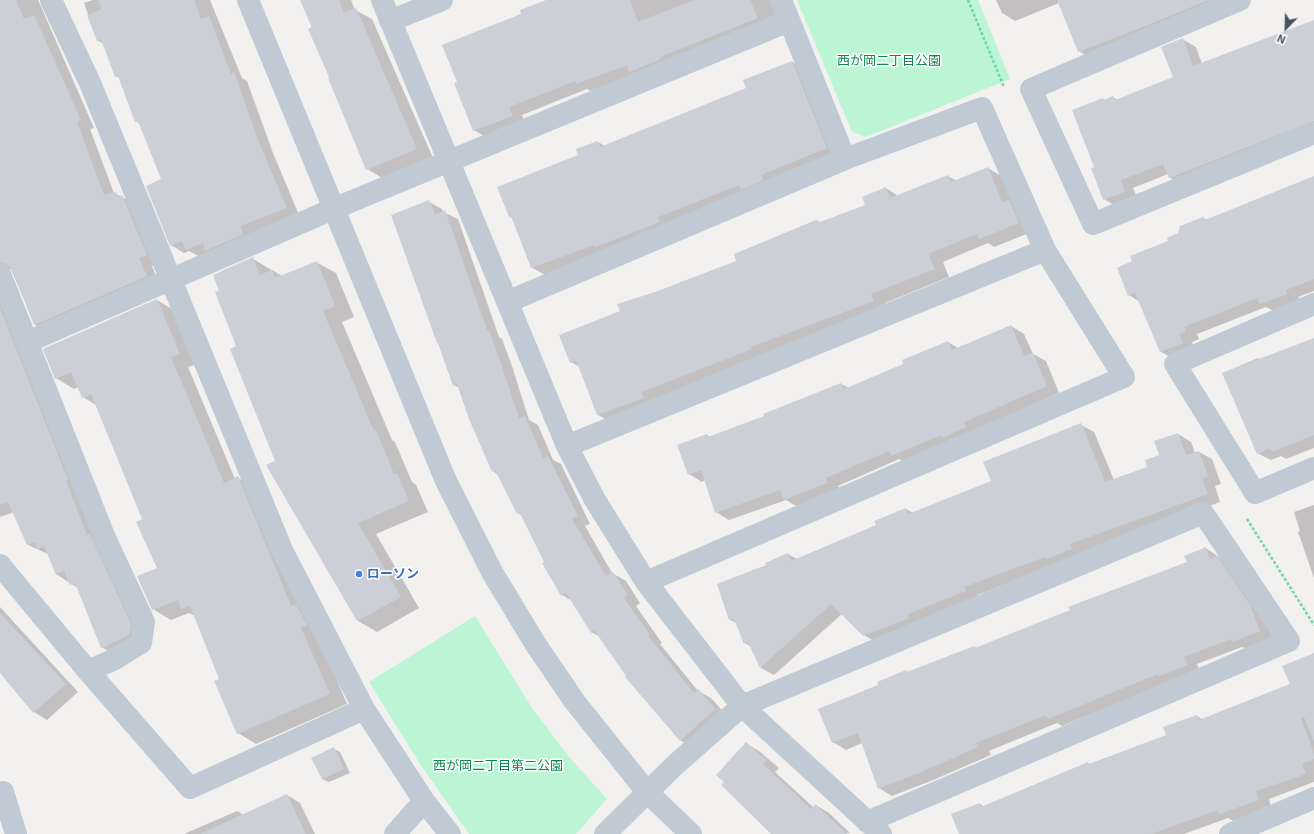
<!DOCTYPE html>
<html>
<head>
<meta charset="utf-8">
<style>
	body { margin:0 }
	#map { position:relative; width:1314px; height:834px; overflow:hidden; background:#f3f1f0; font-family:"Exo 2",sans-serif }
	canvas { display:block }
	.north { position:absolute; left:1266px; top:8px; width:40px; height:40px; -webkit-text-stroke:3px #fff; paint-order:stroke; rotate:203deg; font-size:11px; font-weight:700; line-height:16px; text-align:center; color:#465361 }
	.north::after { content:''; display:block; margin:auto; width:14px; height:18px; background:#465361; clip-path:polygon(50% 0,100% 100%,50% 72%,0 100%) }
</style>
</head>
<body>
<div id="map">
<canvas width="1314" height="834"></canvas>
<div class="north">N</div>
</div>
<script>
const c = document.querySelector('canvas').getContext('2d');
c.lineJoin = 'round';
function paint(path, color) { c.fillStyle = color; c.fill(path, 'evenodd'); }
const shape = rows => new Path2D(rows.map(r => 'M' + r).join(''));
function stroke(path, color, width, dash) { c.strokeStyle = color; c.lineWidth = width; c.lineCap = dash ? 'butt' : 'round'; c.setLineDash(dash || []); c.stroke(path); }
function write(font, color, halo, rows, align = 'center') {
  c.font = font + ' "Exo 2","Noto Sans JP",sans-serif'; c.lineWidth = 3; c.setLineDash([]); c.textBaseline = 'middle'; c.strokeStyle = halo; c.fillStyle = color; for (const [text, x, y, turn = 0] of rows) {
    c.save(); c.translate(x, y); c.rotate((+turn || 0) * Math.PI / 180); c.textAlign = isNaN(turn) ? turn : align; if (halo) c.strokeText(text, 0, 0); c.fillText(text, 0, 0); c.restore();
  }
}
paint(shape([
	[797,0,978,0,1010,79,866,137,852,132],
	[475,616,532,708,569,757,607,799,576,834,469,834,420,764,369,682]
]), '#bbf5d4');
paint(shape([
	[0,0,38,0,94,128,90,129,114,193,136,204,160,262,152,266,159,284,48,332,35,325,11,269,9,269,144,632,115,655,102,647,78,588,56,574,48,554,28,545,14,512,0,517],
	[93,0,210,0,242,78,247,81,273,153,299,215,200,257,189,251,184,253,171,245,162,180,140,124,136,121,120,78,116,76,104,44,97,40,84,3],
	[301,0,351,0,355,10,372,19,433,158,384,179,367,169],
	[549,0,779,0,785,19,590,91,587,89,522,115,525,123,487,138,474,130,522,14],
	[996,0,1238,0,1092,59,1079,51,1059,3,1015,21,1002,13],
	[1314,21,1314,132,1183,185,1169,177,1168,174,1133,188,1138,199,1117,207,1104,199,1096,168,1103,99,1105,100,1113,97,1118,100,1174,78,1182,39,1196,47,1202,64],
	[792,62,805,70,840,155,545,275,531,267,514,219,510,217,579,155,598,142,605,146,747,89],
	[988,168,1003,177,1034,231,994,247,988,243,943,262,949,277,885,303,888,309,613,423,598,415,580,367,571,362,621,312,655,293,738,261,820,223,866,205,886,188,898,196,948,176,957,181],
	[1314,177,1314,291,1298,297,1300,301,1274,311,1266,307,1197,334,1199,339,1192,342,1195,351,1174,359,1161,352,1140,302,1129,295,1133,262,1169,241,1203,218,1208,220],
	[429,202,442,209,443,212,458,219,499,337,502,339,512,366,529,420,538,425,553,460,561,464,590,524,585,526,612,573,626,581,640,603,636,606,662,643,660,644,698,691,711,698,728,717,694,748,680,740,628,676,600,637,591,632,572,601,562,595,522,516,518,513,498,475,493,471,459,388,454,385],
	[253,259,282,276,316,262,336,273,354,317,342,322,392,440,395,442,412,482,416,485,428,512,376,534,419,608,377,632,358,621,268,465,276,462,220,291],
	[157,300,175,311,197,364,188,367,235,479,238,478,256,488,347,704,256,744,238,733,220,679,195,616,189,613,171,620,153,609,158,569,143,520,96,405,83,397,78,387,74,389,56,378],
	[1011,326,1024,334,1033,354,1046,361,1059,393,905,463,899,459,838,486,840,490,798,507,786,500,729,520,716,512,705,480,702,482,689,474,706,435,711,437,765,416,841,384,849,388,905,364,948,342,958,348],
	[1314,341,1314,448,1286,459,1281,456,1271,460,1257,453,1223,373,1258,358,1261,360],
	[1081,425,1094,432,1114,480,1148,467,1178,434,1191,442,1195,453,1199,452,1212,459,1221,484,1215,486,1220,502,1082,552,1057,565,977,595,978,599,877,643,864,635,842,614,774,675,761,668,751,647,745,643,737,623,730,620,767,565,788,554,797,559,877,526,906,509,913,513,992,482],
	[1314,505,1314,578,1298,532,1300,531,1294,512],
	[1206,548,1230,565,1263,614,1273,638,1246,649,1242,647,1197,664,1200,672,1171,682,1062,726,1057,723,989,751,991,755,933,780,892,796,879,788,862,743,846,750,833,742,879,686,906,671,909,672,974,647,977,648,1189,563],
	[0,607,78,692,47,720,34,712,0,672],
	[1314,659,1314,782,1269,799,1271,808,1233,821,1228,818,1184,834,960,834,980,804,985,807,1088,763,1090,764,1167,736,1197,716,1202,719,1291,684],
	[746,743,759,751,779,768,775,772,813,807,816,805,829,813,850,833,775,834,725,782],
	[334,749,340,752,350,773,329,782,322,779],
	[287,795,300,803,315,834,184,834,237,811,244,815]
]), '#0003');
paint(shape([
	[0,0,16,0,24,19,34,15,81,120,77,122,104,195,116,192,118,197,122,195,147,255,139,258,147,276,34,325,12,269,7,264,0,262],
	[98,0,194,0,201,19,209,16,231,74,234,72,260,145,287,208,240,226,243,234,205,251,203,243,186,250,182,241,170,246,146,186,161,179,138,121,135,122,118,76,115,77,101,39,97,41,87,15,102,9],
	[300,0,339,0,344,13,356,8,417,149,366,170,328,78,329,77,308,29,312,27],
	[546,0,630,0,638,22,694,0,750,0,758,18,660,57,661,59,629,72,627,65,576,84,575,81,509,107,513,116,473,131,454,83,457,82,442,45,521,14,520,10],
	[1057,0,1208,0,1148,25,1078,52],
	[1314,20,1314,121,1169,178,1163,164,1121,180,1125,192,1103,200,1091,168,1094,167,1072,110,1103,98,1104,100,1113,96,1115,100,1173,77,1161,47,1183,38,1193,66],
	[792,61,827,148,761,175,763,180,741,190,739,185,658,217,660,222,595,247,594,245,531,268,511,216,509,217,497,187,578,155,576,149,598,141,600,147,746,88,743,80],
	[988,167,1002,202,1009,200,1019,223,979,239,977,234,928,254,935,269,871,294,874,301,751,347,752,349,642,392,644,398,597,415,576,360,570,363,559,335,620,311,617,304,655,292,736,261,734,254,816,220,820,222,865,205,862,197,886,187,890,198,948,175,951,182],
	[1314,176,1314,279,1286,290,1287,294,1260,304,1257,298,1184,327,1186,331,1179,334,1183,343,1160,352,1135,293,1128,296,1117,268,1132,261,1130,256,1168,241,1167,238,1178,233,1180,226,1203,217,1205,220],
	[429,200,435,214,445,210,487,330,489,330,499,358,519,418,525,416,543,458,548,456,578,516,572,519,606,576,613,572,628,595,624,598,650,635,648,636,694,693,698,689,715,709,680,741,625,677,626,676,594,630,591,633,566,593,561,596,542,563,544,562,520,513,517,514,495,470,492,472,469,419,457,384,453,386,438,343,437,343,391,215],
	[253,257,260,275,272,270,275,278,317,261,335,306,323,311,374,431,376,430,394,474,397,473,409,501,358,523,401,597,357,621,266,465,275,461,230,349,236,346,215,292,219,291,213,275],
	[157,299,180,354,171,357,224,483,238,476,291,606,296,604,307,625,301,628,330,694,237,734,214,681,219,679,190,606,181,609,178,600,152,610,137,576,157,568,136,522,142,519,91,394,82,398,71,372,55,379,43,349],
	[0,308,68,480,66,481,87,535,90,534,131,624,129,635,101,648,75,583,70,585,64,571,56,575,44,546,37,549,35,542,27,545,8,502,0,505],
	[1011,325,1024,356,1033,353,1047,386,964,422,966,427,942,438,941,435,891,456,889,451,826,478,827,483,784,500,780,490,715,513,701,470,688,475,677,445,707,434,708,437,764,416,763,414,841,383,844,389,903,364,902,360,948,341,952,350],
	[1314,338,1314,435,1272,452,1270,448,1257,454,1222,373],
	[1081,423,1105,482,1147,467,1145,460,1159,455,1154,441,1178,433,1186,455,1199,451,1208,476,1202,479,1208,494,1070,544,1072,549,1046,559,1045,557,964,587,966,591,908,614,909,618,863,636,831,604,760,668,748,642,744,644,734,619,729,620,717,584,766,565,765,563,788,553,791,561,876,525,874,521,906,508,908,514,991,481,983,462],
	[1206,547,1210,559,1217,556,1250,605,1260,631,1232,642,1231,639,1184,657,1188,665,1159,676,1158,674,1048,719,1046,715,976,743,978,747,919,773,878,789,858,733,832,743,818,709,878,685,877,682,906,670,907,672,974,646,975,648,1070,610,1068,607,1187,562,1184,556],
	[0,613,66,684,33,713,0,673],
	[1314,653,1314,741,1304,717,1301,718,1314,754,1314,759,1302,764,1306,774,1256,791,1259,800,1219,814,1218,810,1151,834,959,834,951,814,980,803,981,807,1088,762,1089,764,1166,735,1163,727,1197,715,1199,720,1290,684,1282,666],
	[746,742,766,760,763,764,811,809,815,804,847,834,771,834,721,785,724,782,716,775],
	[334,747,344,769,322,779,311,758],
	[287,794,306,834,200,834]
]), '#cccfd7');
stroke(shape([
	[968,0,1004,87],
	[1247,519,1314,625]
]), '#6ed7a8', 2.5, [3, 2]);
stroke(shape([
	[51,0,90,83,282,550,364,709,424,801,450,834],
	[382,0,567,446,595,500,646,582,742,706,881,834],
	[781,0,845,159],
	[1240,0,1031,89,1093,224,1314,133],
	[390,21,442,0],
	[0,274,105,538,144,622,141,643,115,659,88,671],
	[507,302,845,159,982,108,1045,250,1124,377,646,582],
	[1314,304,1175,364,1255,493,1314,468],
	[27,342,333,209,789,21],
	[567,446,1045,250],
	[0,565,88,671,190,788,364,709],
	[3,792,16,834],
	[395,834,424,801],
	[605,834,675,765,742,706,1203,513,1289,641,867,822],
	[1230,834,1314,798]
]), '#c0cad4', 22);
stroke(shape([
	[248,0,446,481,492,572,536,645,575,702,647,792,691,834]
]), '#c0cad4', 22);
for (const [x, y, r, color] of [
	[359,574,4,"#3f7fe0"]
]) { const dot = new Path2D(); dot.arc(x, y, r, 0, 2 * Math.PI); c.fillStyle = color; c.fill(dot); stroke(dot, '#fff', 1.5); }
write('13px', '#0c874f', '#fff', [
	["西が岡二丁目公園",889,61],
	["西が岡二丁目第二公園",498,766]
]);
write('bold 13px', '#366cbe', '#fff', [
	["ローソン",367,574]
], 'left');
</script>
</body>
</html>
